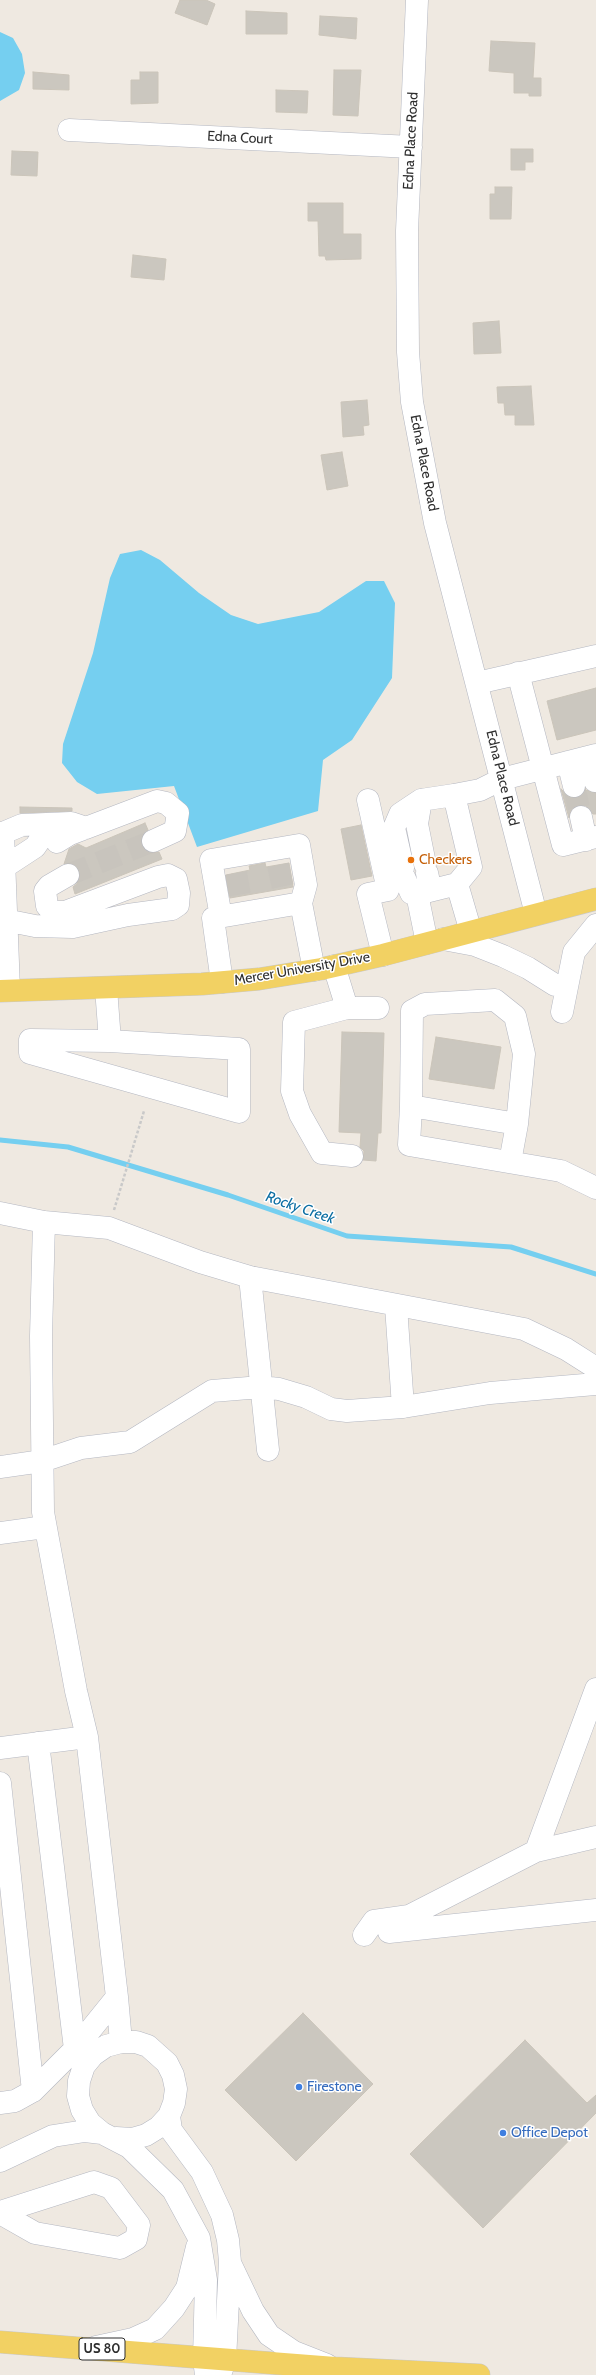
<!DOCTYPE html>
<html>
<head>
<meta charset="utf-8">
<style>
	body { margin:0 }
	canvas { display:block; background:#efe9e1 }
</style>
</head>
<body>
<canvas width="596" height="2375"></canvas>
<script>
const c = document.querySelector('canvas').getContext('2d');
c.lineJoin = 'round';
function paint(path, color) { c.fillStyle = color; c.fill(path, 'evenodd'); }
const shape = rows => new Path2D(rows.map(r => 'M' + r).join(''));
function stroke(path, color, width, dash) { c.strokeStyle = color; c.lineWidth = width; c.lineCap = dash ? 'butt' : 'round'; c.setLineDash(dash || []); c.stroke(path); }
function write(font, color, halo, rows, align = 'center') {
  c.font = font + ' Cabin,sans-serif'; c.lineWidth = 3; c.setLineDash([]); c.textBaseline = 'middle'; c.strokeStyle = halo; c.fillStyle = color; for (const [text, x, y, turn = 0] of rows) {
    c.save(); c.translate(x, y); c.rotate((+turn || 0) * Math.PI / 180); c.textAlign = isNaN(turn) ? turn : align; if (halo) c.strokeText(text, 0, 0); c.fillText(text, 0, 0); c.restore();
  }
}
paint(shape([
	[0,32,13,38,22,54,25,73,19,90,0,101],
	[141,550,160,560,199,593,231,615,258,624,319,612,366,581,384,581,395,603,392,678,352,740,323,760,318,811,197,847,174,786,97,794,77,782,62,763,63,744,93,653,110,578,120,554]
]), '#75cff0');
stroke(shape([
	[0,1140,68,1147,228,1195,347,1236,511,1247,596,1274]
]), '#75cff0', 5);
const building = shape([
	[180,0,206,0,215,4,207,25,175,13,180,0],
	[246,11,287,13,287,34,246,34,246,11],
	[320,16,357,18,356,39,319,35,320,16],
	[491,41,535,43,533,78,541,78,541,96,529,96,529,93,514,93,514,73,489,71,491,41],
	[334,70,361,70,358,116,333,115,334,70],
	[33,72,69,75,69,90,33,89,33,72],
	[140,72,158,72,158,103,131,104,131,80,140,80,140,72],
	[276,90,308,91,307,113,276,112,276,90],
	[511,149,533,149,533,162,525,162,525,170,511,170,511,149],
	[12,151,38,152,37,176,11,175,12,151],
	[495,187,512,187,511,219,490,219,490,194,495,194,495,187],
	[308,203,343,203,343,234,361,234,361,259,326,260,325,256,319,256,318,221,308,221,308,203],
	[133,255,166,259,164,280,131,277,133,255],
	[499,321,501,353,474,354,473,323,499,321],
	[531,386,534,425,515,425,515,415,505,415,504,403,498,403,497,387,531,386],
	[367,400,369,425,363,426,364,435,343,437,341,402,367,400],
	[342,452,348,486,327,490,321,455,342,452],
	[596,688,596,730,557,740,547,701,596,688],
	[561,789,571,798,582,795,586,790,596,793,596,814,593,814,585,805,579,805,572,808,569,818,561,789],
	[20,807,72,808,72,811,20,813,20,807],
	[145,823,148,830,141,839,142,846,151,853,159,852,162,859,75,894,73,887,79,882,80,875,75,864,64,864,69,849,78,844,86,848,145,823],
	[361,825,372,876,351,880,341,829,361,825],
	[265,863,266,867,289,863,293,887,230,898,226,875,250,870,249,866,265,863],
	[342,1032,384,1033,381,1133,378,1133,376,1161,363,1160,364,1151,360,1147,361,1133,339,1132,342,1032],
	[436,1037,501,1047,494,1089,429,1079,436,1037],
	[303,2013,373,2084,296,2161,225,2090,303,2013],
	[525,2040,587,2103,596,2095,596,2113,483,2228,410,2154,525,2040]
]);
paint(building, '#cbc7bf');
stroke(building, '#cbc5ba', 1);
stroke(shape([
	[574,786,581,817],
	[278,865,283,888],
	[236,873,240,896],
	[68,875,153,841]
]), '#c8c4bd', 22, [22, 11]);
const minor = shape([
	[417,0,407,231,408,352,412,402,435,523,536,914],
	[69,130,411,147],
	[518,673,563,845,596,837],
	[477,683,596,656],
	[589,757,595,781],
	[568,762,574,786],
	[368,800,388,890,368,894,383,955],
	[421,800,417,824,425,864],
	[581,817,586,840],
	[0,833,3,833,9,990],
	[3,833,22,825,71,823,86,828],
	[57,842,70,834,157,801,166,803,178,813,175,831,153,841],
	[3,868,35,847,42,837],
	[403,868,394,828,400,814,421,800,454,795],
	[427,873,429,882,426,888,417,894,427,943],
	[404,877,411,893,417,894,457,884,471,867,454,795,480,790,502,779,596,755],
	[457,884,471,932],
	[221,917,211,860,299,845,306,885,301,903],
	[0,919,35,926,73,927,128,915,172,909,178,905,179,893,176,879,168,875,158,877,65,912,53,912,47,906,45,891,49,886,68,875],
	[443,939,475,945,503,956,528,968,555,985],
	[334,966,347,1008,378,1008],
	[222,982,213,918,301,903,314,970],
	[106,988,110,1041,30,1040,30,1053,239,1112,239,1049,110,1041],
	[347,1008,294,1022,292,1091,300,1114,322,1153,352,1156],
	[562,1012,574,952,596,925],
	[411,1106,412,1011,425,1004,495,1000,515,1016,524,1054,517,1124,411,1106,409,1145,561,1171,596,1188],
	[510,1162,517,1124],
	[0,1213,44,1222,109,1228,200,1262,250,1277,524,1329,566,1349,596,1368],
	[250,1277,268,1450],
	[396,1306,403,1407],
	[0,1467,42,1461,81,1448,130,1442,212,1391,261,1387,279,1389,306,1397,331,1409,347,1411,403,1407,490,1393,596,1384],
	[0,1533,45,1527],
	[38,1743,75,2049],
	[0,1748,87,1737],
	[0,1783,33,2091,15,2101,0,2103],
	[536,1851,596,1689],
	[389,1932,596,1910],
	[364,1935,374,1921,409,1916,536,1851,596,1837],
	[117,1997,121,2042],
	[33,2091,75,2049,117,1997,87,1737,76,1691,43,1512,41,1336,44,1222],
	[169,2116,171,2130,202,2172,222,2215,228,2240,230,2262,225,2360,220,2375],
	[102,2133,90,2123,82,2110,78,2096,79,2081,84,2066,93,2055,106,2046,121,2042,136,2042,148,2046,167,2063,173,2075,176,2089,174,2103,169,2116,159,2127,146,2135,132,2139,116,2138],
	[0,2161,53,2136,85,2131,102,2133,129,2147,173,2190,199,2238,206,2280,204,2359,206,2375],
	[0,2212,94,2182,111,2188,139,2225,136,2239,120,2248,35,2233,0,2213],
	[231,2265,253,2311,269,2335,294,2352,327,2365],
	[96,2347,133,2339,155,2329,174,2308,187,2288,197,2247]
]);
const major = shape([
	[0,991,202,984,259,979,321,969,383,955,596,899],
	[0,2342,335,2368,479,2375]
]);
stroke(minor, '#b4b7c1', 23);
stroke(major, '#c9c9c9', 23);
stroke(shape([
	[114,1210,144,1111]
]), '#c9c9c9', 2.5, [3, 2]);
stroke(minor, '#fff', 22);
stroke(major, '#f2d163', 22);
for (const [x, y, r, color] of [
	[411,860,4,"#e8710a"],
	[299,2087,4,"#3f7fe0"],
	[503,2133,4,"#3f7fe0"]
]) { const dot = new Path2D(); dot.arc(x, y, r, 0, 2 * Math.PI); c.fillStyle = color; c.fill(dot); stroke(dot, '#fff', 1.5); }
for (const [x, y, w] of [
	[102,2349,46]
]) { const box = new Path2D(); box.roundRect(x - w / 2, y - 11, w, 22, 3); c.fillStyle = '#fff'; c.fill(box); stroke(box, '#2e2e2e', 1); }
write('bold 13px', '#2e2e2e', null, [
	["US 80",102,2349]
]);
write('14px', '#2e2e2e', '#fff', [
	["Edna Court",240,138,3],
	["Edna Place Road",411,141,-87],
	["Edna Place Road",424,463,79],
	["Edna Place Road",502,778,76],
	["Mercer University Drive",302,969,-10]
]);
write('14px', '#c56008', '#fff', [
	["Checkers",419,860]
], 'left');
write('14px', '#366cbe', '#fff', [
	["Firestone",307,2087],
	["Office Depot",511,2133]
], 'left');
write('italic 15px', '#0d6fa3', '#fff', [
	["Rocky Creek",300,1208,19]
]);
</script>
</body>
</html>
